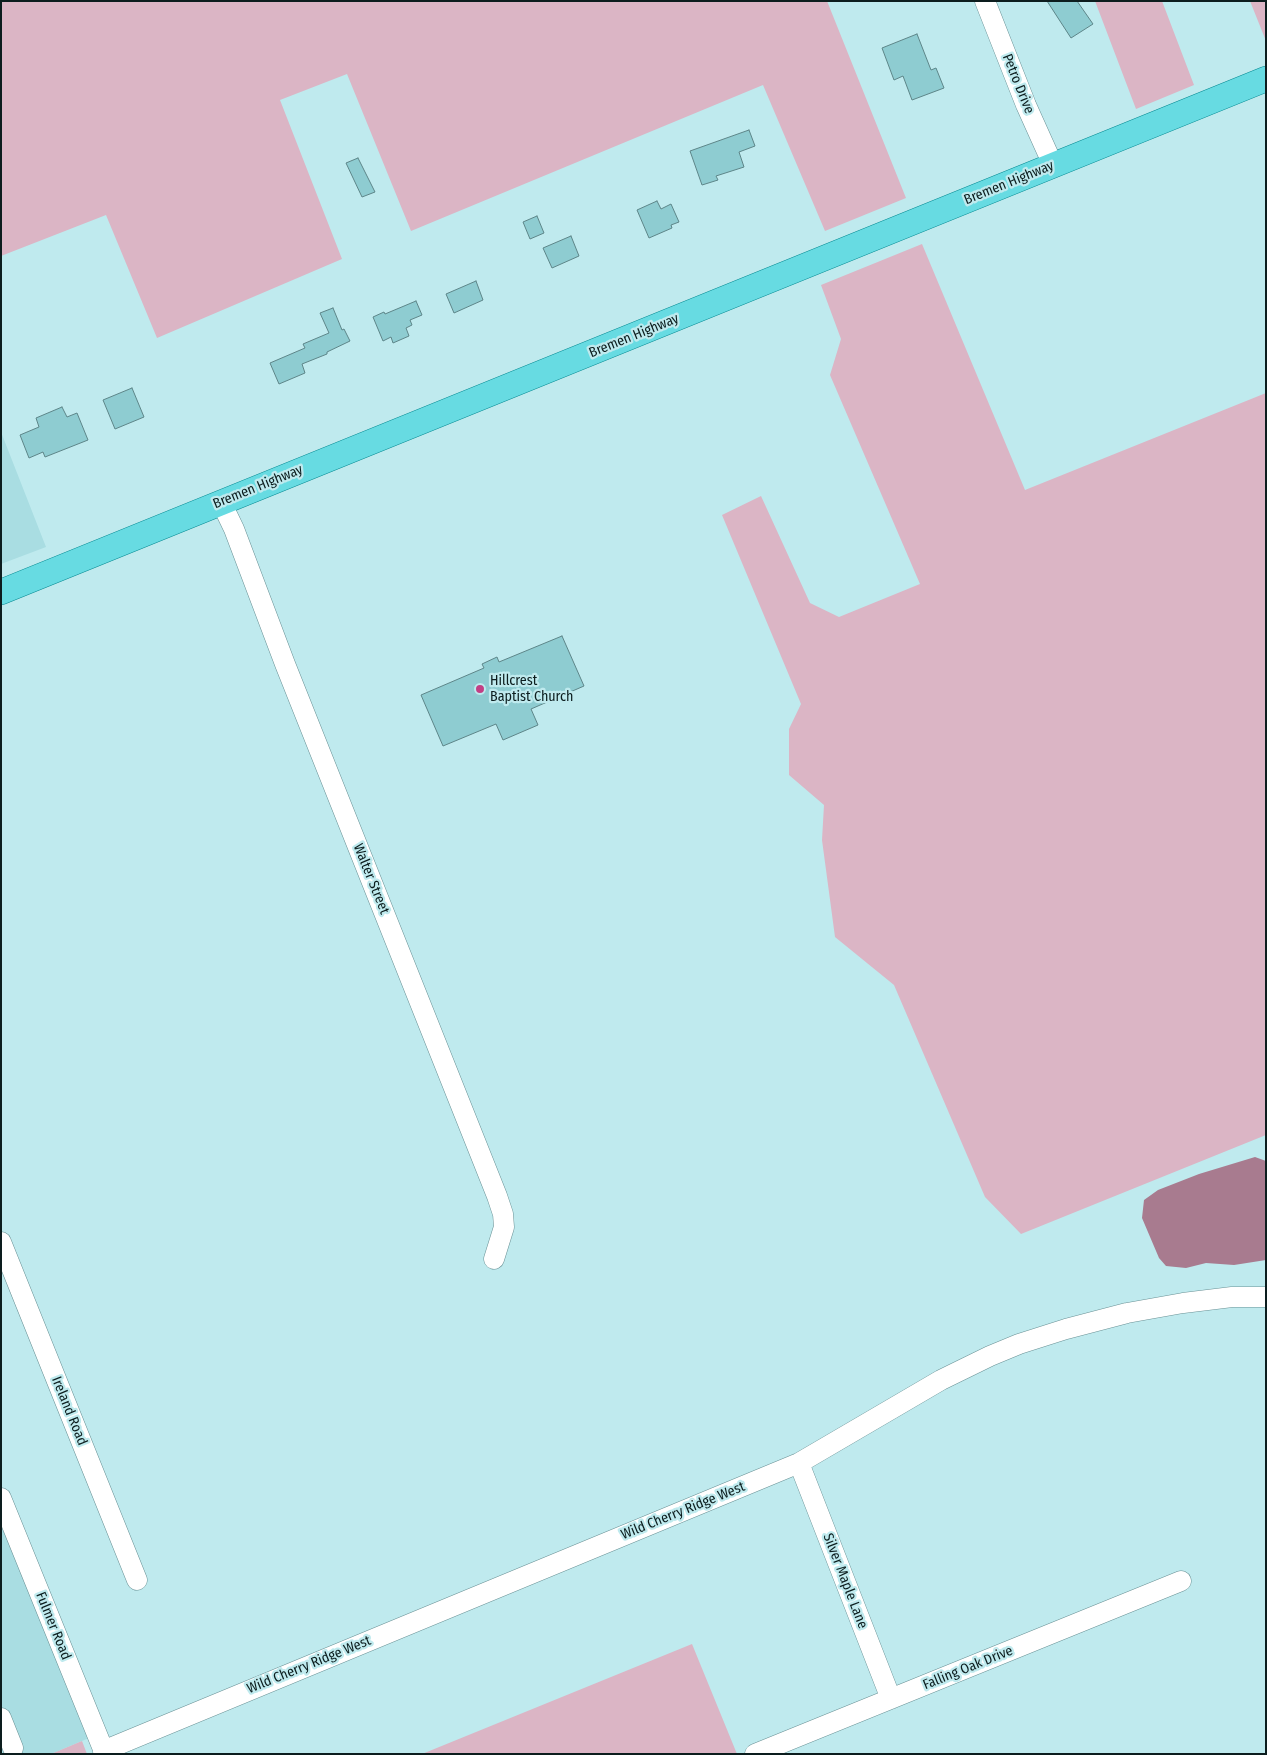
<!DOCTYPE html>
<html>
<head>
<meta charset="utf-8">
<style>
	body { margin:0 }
	#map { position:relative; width:1267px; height:1755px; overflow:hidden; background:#bfeaee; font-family:"Fira Sans Condensed",sans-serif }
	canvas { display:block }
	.frame { position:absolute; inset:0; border:2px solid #0c1d1e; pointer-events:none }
</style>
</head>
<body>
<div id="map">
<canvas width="1267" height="1755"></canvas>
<div class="frame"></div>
</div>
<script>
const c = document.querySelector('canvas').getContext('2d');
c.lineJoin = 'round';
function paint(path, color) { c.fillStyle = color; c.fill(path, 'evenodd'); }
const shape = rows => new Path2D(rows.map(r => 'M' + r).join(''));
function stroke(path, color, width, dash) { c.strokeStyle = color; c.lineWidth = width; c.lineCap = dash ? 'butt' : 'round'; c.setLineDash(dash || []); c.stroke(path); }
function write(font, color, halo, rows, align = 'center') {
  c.font = font + ' "Fira Sans Condensed",sans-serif'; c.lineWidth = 4.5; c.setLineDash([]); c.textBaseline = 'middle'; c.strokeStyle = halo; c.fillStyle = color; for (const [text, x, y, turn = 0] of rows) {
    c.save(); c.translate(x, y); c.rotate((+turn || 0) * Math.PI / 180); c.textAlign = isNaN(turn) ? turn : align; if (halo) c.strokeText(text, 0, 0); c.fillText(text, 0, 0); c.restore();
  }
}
paint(shape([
	[1,432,46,547,1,564],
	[1,1525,89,1738,51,1754,1,1754]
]), '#a9dde2');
paint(shape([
	[1,1,827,1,906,198,825,231,763,85,411,231,347,74,280,100,342,259,157,338,106,215,1,256],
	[1095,1,1162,1,1194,85,1136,109],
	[1250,1,1266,1,1266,41],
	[922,244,1025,490,1266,393,1266,1135,1021,1234,985,1197,894,985,835,937,822,840,824,805,789,775,789,729,801,704,722,515,761,496,810,603,839,617,920,584,830,375,841,339,821,285],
	[692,1644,737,1754,422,1754],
	[82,1741,87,1754,51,1754]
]), '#dbb5c5');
paint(shape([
	[1255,1157,1266,1161,1266,1260,1234,1265,1206,1263,1186,1268,1166,1266,1159,1258,1142,1218,1144,1200,1158,1190,1199,1174]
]), '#a87b8f');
const building = shape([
	[1047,1,1077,1,1093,24,1071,38,1047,1],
	[917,34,931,70,936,68,944,88,912,100,903,76,894,80,882,48,917,34],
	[749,130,755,146,739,152,744,167,716,176,718,180,702,185,690,151,749,130],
	[358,158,375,192,362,197,346,163,358,158],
	[657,201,661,209,671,204,679,222,671,225,672,228,649,238,637,210,657,201],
	[537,216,544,233,530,239,523,222,537,216],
	[571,236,579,256,552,268,543,248,571,236],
	[476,281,483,300,454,313,446,294,476,281],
	[416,301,422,315,410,320,412,325,406,328,409,336,393,343,391,337,383,341,373,317,384,312,385,314,416,301],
	[333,308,342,330,344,329,350,341,327,352,327,354,302,364,305,373,279,384,270,363,305,348,303,344,329,333,320,313,333,308],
	[132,388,144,417,115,429,103,400,132,388],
	[62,407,67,417,77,413,88,440,45,457,43,452,29,458,20,435,39,427,36,418,62,407],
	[562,636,584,686,531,709,538,725,503,740,496,724,443,746,421,695,484,668,482,664,497,657,499,662,562,636]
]);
paint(building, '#8eccd1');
stroke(building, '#5d8588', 1);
const minor = shape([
	[985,1,1026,105,1053,165],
	[221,502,234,529,285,664,497,1196,503,1214,504,1227,494,1259],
	[1,1242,137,1580],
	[799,1463,891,1699],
	[1,1498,105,1754],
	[1,1718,13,1748],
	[103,1751,799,1463,941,1380,990,1356,1019,1344,1066,1329,1127,1313,1183,1303,1232,1297,1266,1297],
	[755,1754,1181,1581]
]);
const major = shape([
	[1,592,1266,79]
]);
stroke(minor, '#699195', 21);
stroke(major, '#068991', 26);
stroke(minor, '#fff', 20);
stroke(major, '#67dbe2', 25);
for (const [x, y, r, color] of [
	[480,689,5,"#c23f85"]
]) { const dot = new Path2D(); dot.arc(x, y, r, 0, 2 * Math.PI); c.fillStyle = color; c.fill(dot); stroke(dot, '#bfeaee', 2); }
write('14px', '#0c1d1e', '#bfeaee', [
	["Petro Drive",1018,84,68],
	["Bremen Highway",1009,183,-22],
	["Bremen Highway",634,336,-22],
	["Bremen Highway",258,487,-22],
	["Walter Street",371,879,68],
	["Ireland Road",69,1411,68],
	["Wild Cherry Ridge West",683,1511,-22],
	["Silver Maple Lane",845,1581,69],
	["Fulmer Road",53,1626,68],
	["Wild Cherry Ridge West",309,1665,-22],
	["Falling Oak Drive",968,1668,-22]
]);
write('14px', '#0c1d1e', '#bfeaee', [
	["Hillcrest",490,681],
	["Baptist Church",490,697]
], 'left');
</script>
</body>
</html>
